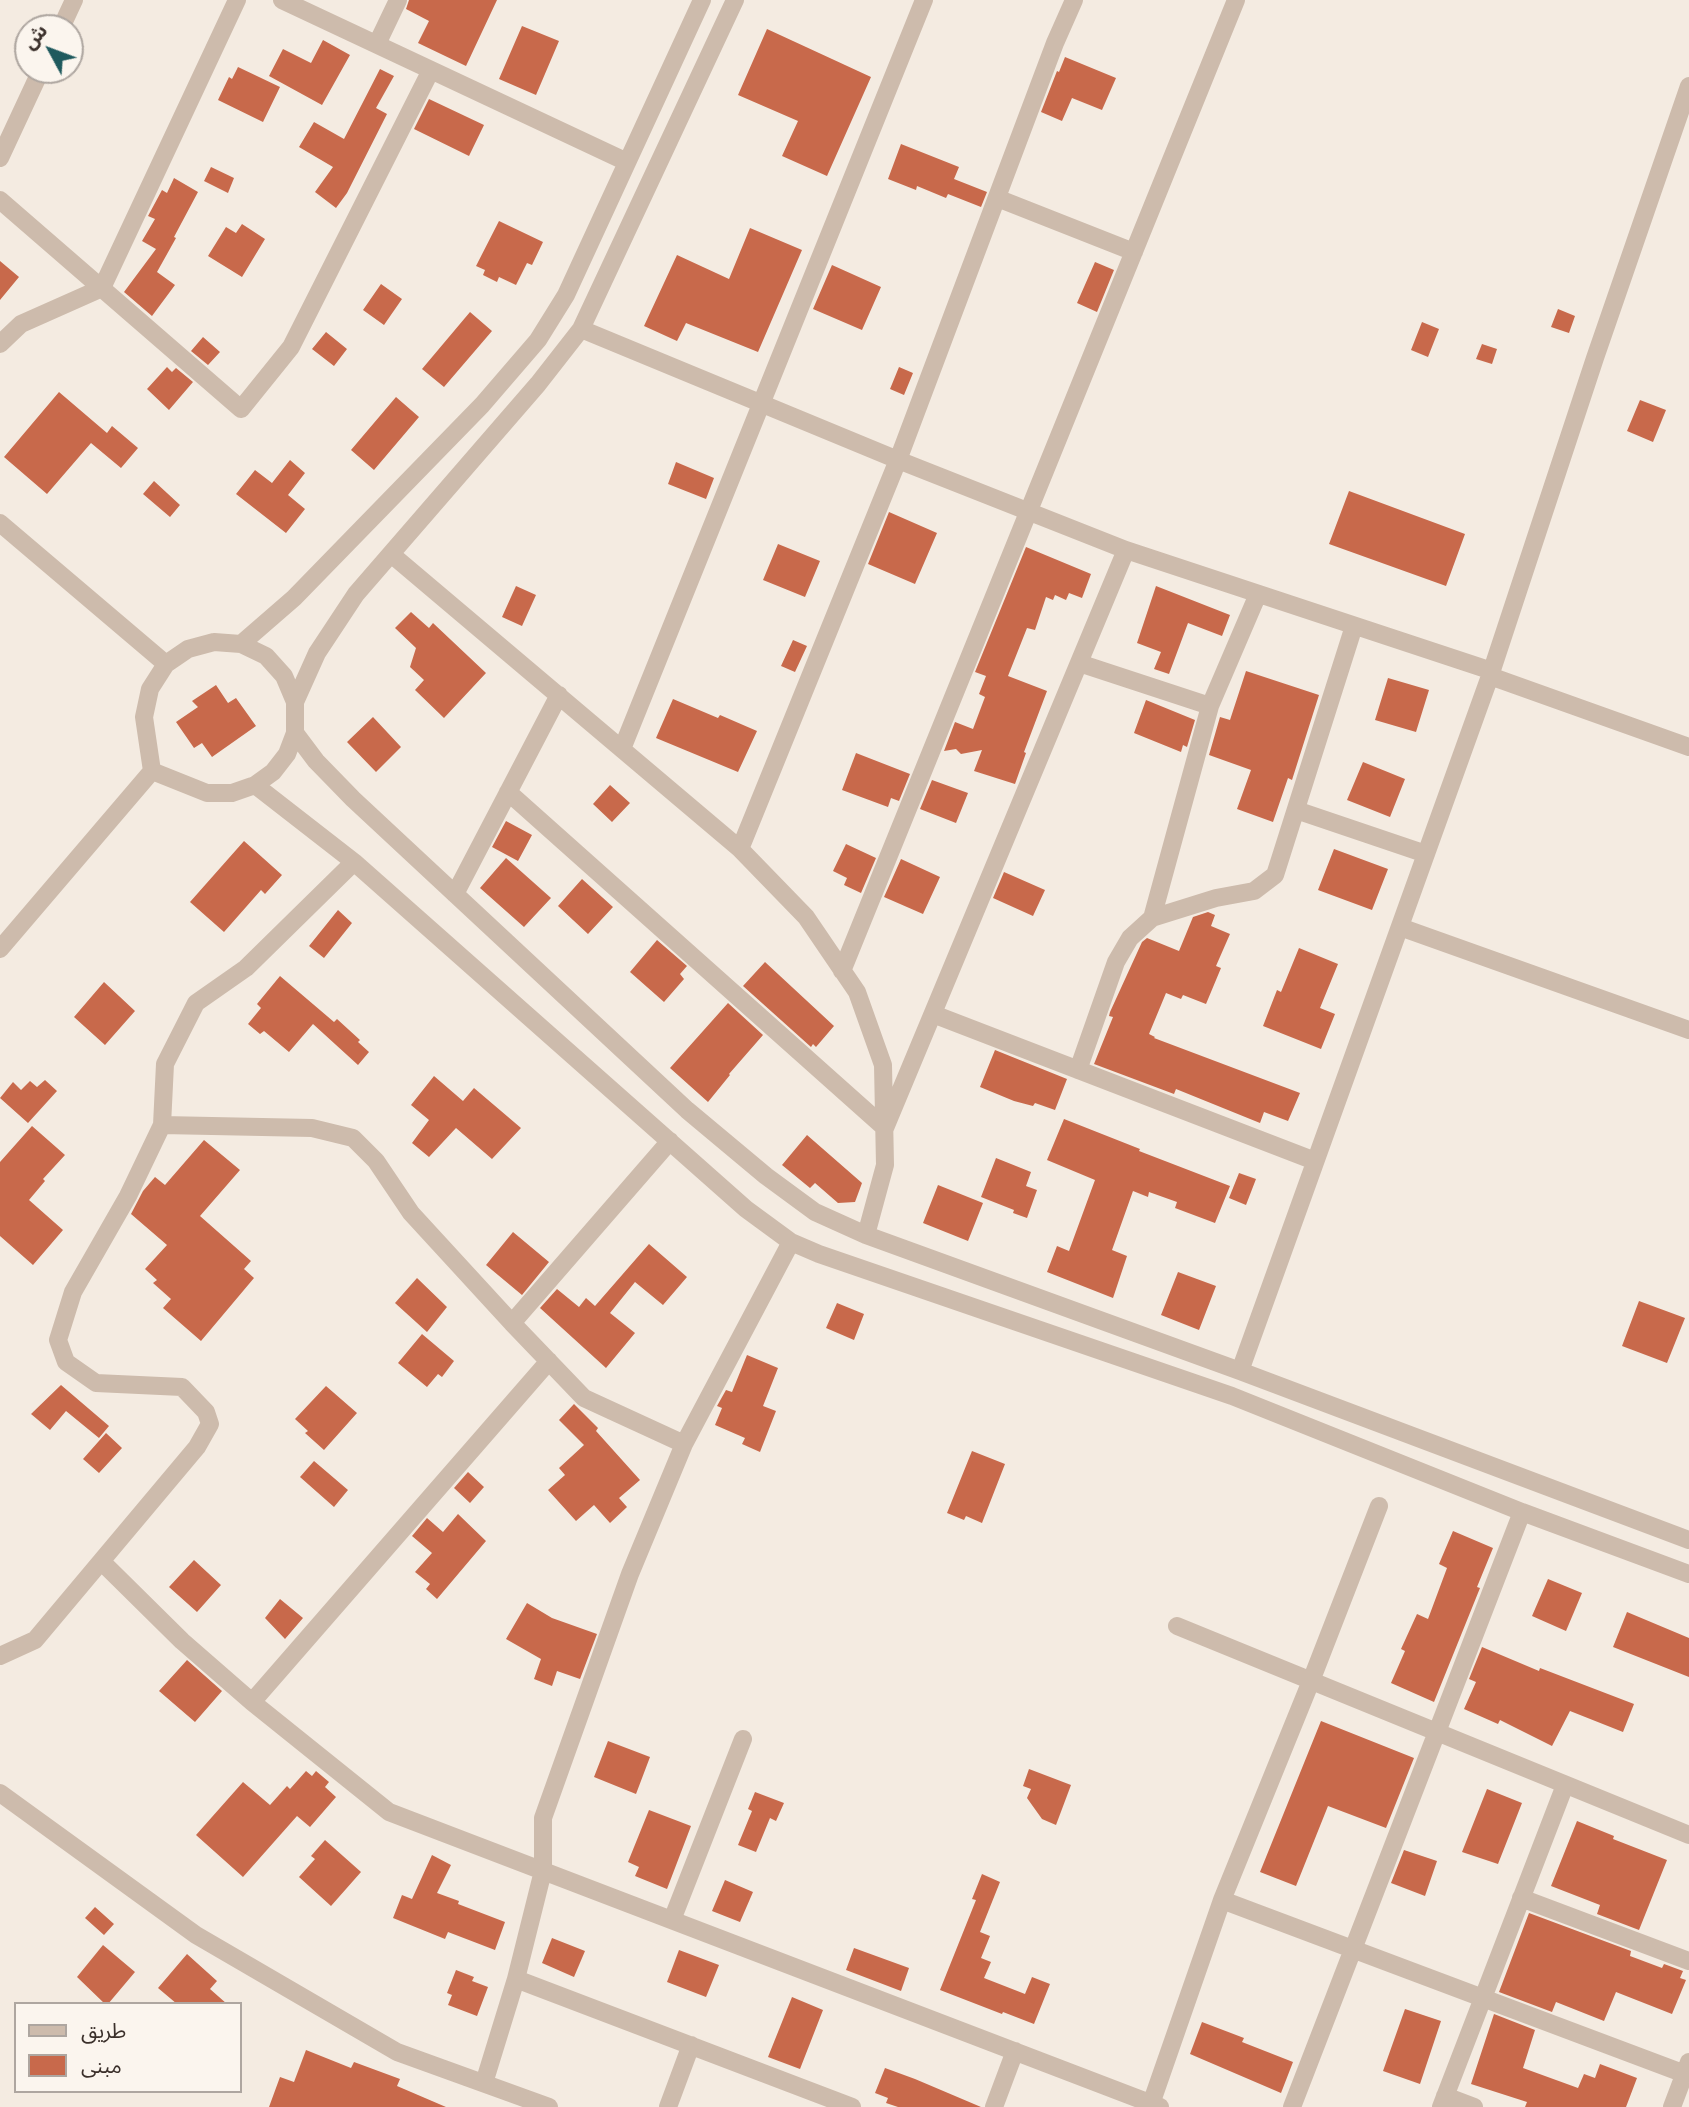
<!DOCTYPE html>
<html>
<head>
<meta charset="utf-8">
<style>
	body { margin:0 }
	#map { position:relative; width:1689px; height:2107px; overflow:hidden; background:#f4ebe1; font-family:"Archivo Narrow","Noto Sans Arabic",sans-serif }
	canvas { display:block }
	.legend { position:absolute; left:14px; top:2002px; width:228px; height:91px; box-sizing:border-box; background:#fbf5ee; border:2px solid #aea6a0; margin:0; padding:9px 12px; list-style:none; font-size:21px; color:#3b302b }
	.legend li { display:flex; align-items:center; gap:14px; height:35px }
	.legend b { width:35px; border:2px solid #aea6a0 }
	.north { position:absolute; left:14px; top:14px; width:70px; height:70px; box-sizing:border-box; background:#fbf5ee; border:2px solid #aea6a0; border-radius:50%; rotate:311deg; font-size:19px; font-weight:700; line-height:28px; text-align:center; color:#3b302b }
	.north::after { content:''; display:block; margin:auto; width:24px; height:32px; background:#1f5a5e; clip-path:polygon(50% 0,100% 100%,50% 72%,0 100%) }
</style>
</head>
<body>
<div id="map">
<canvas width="1689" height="2107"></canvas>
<ul class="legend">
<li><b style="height:9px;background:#cdbbac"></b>طريق</li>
<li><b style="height:19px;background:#c8694b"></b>مبنى</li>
</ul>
<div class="north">ش</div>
</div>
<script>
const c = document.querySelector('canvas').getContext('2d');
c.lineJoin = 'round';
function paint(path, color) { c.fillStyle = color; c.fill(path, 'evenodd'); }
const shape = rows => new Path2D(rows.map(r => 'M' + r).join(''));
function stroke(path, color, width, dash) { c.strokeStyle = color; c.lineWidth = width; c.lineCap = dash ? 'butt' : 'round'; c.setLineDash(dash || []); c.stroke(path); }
paint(shape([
	[409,0,497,0,466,66,418,43,429,21,406,9],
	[522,26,559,41,536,95,499,79],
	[767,29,871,77,827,176,782,156,798,121,738,95],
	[323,40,350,55,322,105,269,76,283,49,311,63],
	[1065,57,1116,78,1102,110,1072,98,1062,121,1041,112,1057,71,1059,72],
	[238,67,280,87,263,122,218,100,229,77,232,79],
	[380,69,394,76,376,108,387,114,347,193,336,208,315,192,333,167,299,147,314,122,344,139],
	[429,99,484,125,469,156,414,129],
	[901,144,959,167,954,179,987,192,981,207,948,194,946,198,917,186,916,190,888,179],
	[211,167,234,178,228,193,204,181],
	[174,178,198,192,174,237,176,238,157,272,175,285,152,316,124,292,156,249,142,241,155,219,148,216,162,190,167,193],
	[499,221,543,242,532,265,527,263,516,285,499,277,497,282,483,275,485,270,476,266],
	[242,224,265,239,242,277,208,256,226,227,236,233],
	[750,228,802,250,758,352,686,323,677,341,644,326,677,255,729,279],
	[0,261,19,277,0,300],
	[1095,262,1114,270,1097,312,1077,303],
	[832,265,881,287,862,330,813,309],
	[381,284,402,299,384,325,363,310],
	[1558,309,1575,316,1569,333,1551,327],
	[470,312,492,331,444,387,422,369],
	[1422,322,1439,329,1428,357,1411,350],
	[326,332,347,349,334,366,312,349],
	[203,337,220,352,208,365,191,351],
	[1482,344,1497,349,1492,364,1476,359],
	[167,367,172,372,176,368,193,382,169,410,147,389],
	[899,367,913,373,904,395,890,389],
	[59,392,107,433,112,426,138,448,121,468,91,443,47,494,4,457],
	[396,397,419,417,374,470,351,450],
	[1640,400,1666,410,1653,442,1627,431],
	[290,460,305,473,288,495,305,509,286,533,236,494,255,470,272,483],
	[676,462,714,478,706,499,668,484],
	[154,481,180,505,170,517,143,494],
	[1349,491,1465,534,1446,586,1329,544],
	[889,512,937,533,915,584,868,564],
	[778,544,820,561,805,597,763,580],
	[1026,547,1091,574,1082,598,1069,593,1066,600,1055,595,1053,600,1046,597,1035,630,1027,628,1008,676,1047,691,1024,752,1026,753,1015,784,974,771,982,750,961,754,956,749,944,751,955,722,973,729,985,697,979,694,986,676,975,672],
	[516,586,536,595,522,626,502,617],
	[1156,586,1230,615,1222,636,1188,623,1169,674,1154,669,1161,652,1137,643],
	[411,612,429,628,433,623,486,673,444,718,415,690,424,680,410,667,416,648,395,628],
	[793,640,807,646,795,672,781,666],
	[1246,671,1319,695,1292,780,1288,778,1273,822,1237,809,1251,770,1209,755,1220,717,1230,720],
	[1388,678,1429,690,1416,732,1375,720],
	[216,685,228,703,236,698,256,726,212,757,202,743,194,748,176,722,198,707,192,701],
	[673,699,718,718,720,715,757,731,738,772,656,738],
	[1146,700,1195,720,1187,747,1183,745,1181,752,1134,733],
	[373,717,401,747,376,772,347,742],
	[856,753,910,774,899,801,891,798,888,807,842,790],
	[1363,762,1405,779,1390,817,1347,800],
	[932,780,968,793,956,823,920,809],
	[610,785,630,803,612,822,593,804],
	[506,821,532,835,518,861,492,847],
	[244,841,282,875,265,894,261,890,224,932,190,902],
	[846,844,876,858,861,893,844,885,847,878,833,871],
	[1334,849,1388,869,1372,910,1318,890],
	[506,858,551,898,524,927,480,888],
	[901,859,940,877,923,914,884,897],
	[1004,872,1045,890,1033,916,993,898],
	[582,879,613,907,588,934,558,906],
	[338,910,352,923,324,958,309,946],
	[1208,912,1215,915,1211,926,1230,934,1216,966,1221,968,1206,1004,1183,995,1181,999,1166,993,1149,1034,1155,1037,1154,1038,1300,1093,1288,1121,1264,1112,1260,1123,1176,1089,1174,1094,1094,1064,1113,1017,1109,1016,1110,1012,1142,942,1147,938,1179,951,1193,917],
	[657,940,687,966,680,974,684,979,664,1002,630,972],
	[1299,948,1338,964,1320,1008,1335,1014,1321,1049,1263,1026,1277,990,1281,992],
	[765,962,834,1026,816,1047,813,1044,811,1047,743,986],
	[280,976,334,1022,337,1019,360,1040,358,1042,369,1052,358,1065,313,1024,289,1052,264,1031,260,1034,248,1024,261,1008,257,1004],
	[104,982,135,1011,105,1045,74,1017],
	[728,1003,763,1035,729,1074,730,1075,708,1102,670,1068],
	[995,1050,1067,1079,1055,1110,1035,1103,1033,1106,1014,1101,980,1087],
	[434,1076,463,1101,474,1088,521,1128,492,1159,456,1128,429,1157,412,1143,429,1120,411,1105],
	[45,1080,57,1091,28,1123,0,1098,13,1082,21,1090,30,1081,37,1087],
	[1064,1119,1140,1149,1139,1151,1230,1186,1215,1223,1175,1208,1177,1202,1149,1192,1148,1197,1133,1191,1112,1250,1127,1256,1113,1298,1047,1272,1057,1246,1069,1251,1095,1180,1047,1160],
	[32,1126,65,1155,43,1179,45,1181,29,1200,63,1230,33,1265,0,1236,0,1162],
	[807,1135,862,1183,855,1202,838,1203,815,1183,810,1188,782,1165],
	[204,1140,240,1170,200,1216,251,1261,244,1269,254,1278,201,1341,163,1308,171,1299,153,1283,157,1280,145,1269,167,1245,131,1214,143,1191,155,1177,165,1185],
	[996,1158,1031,1172,1026,1186,1037,1190,1027,1218,1013,1213,1014,1210,981,1197],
	[1239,1173,1256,1179,1246,1205,1229,1198],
	[938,1185,983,1203,968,1241,923,1223],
	[513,1232,549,1262,522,1295,486,1265],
	[649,1244,687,1277,663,1305,635,1282,610,1313,635,1333,606,1368,540,1308,557,1289,579,1307,586,1298,595,1306],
	[1178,1272,1216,1286,1199,1330,1161,1315],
	[417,1278,447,1307,427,1332,395,1303],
	[1639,1301,1685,1318,1667,1363,1622,1346],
	[837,1303,864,1314,854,1340,826,1328],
	[422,1334,454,1361,442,1377,438,1374,427,1387,398,1363],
	[747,1355,778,1368,763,1406,776,1411,760,1452,742,1444,745,1438,715,1425,722,1408,717,1406,726,1390,732,1392],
	[61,1385,109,1426,99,1438,66,1411,50,1430,31,1414],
	[326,1386,357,1413,324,1450,305,1433,308,1431,295,1419],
	[574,1404,598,1428,596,1431,640,1480,619,1498,627,1507,610,1523,594,1505,576,1521,548,1490,565,1475,559,1468,584,1445,559,1420],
	[106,1433,122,1448,99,1473,83,1459],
	[972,1451,1005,1464,982,1523,966,1516,964,1520,947,1513],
	[314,1461,348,1490,334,1507,300,1477],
	[468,1472,484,1487,470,1503,454,1488],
	[458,1514,486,1541,437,1599,426,1589,430,1584,415,1572,432,1553,412,1536,427,1518,443,1532],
	[1453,1531,1493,1548,1477,1587,1480,1588,1434,1702,1391,1683,1405,1651,1401,1649,1417,1614,1428,1619,1447,1568,1439,1564],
	[194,1560,221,1585,197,1612,169,1587],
	[1548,1579,1582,1593,1566,1631,1532,1616],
	[280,1599,303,1618,285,1639,265,1618],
	[527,1603,552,1618,597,1634,580,1679,557,1671,552,1686,534,1679,541,1659,506,1639],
	[1627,1612,1689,1638,1689,1677,1613,1647],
	[1482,1647,1539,1671,1540,1668,1634,1704,1623,1732,1570,1711,1552,1746,1500,1720,1498,1724,1464,1709,1476,1682,1469,1679],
	[187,1660,222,1691,195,1722,159,1691],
	[1321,1721,1414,1758,1386,1828,1328,1806,1296,1886,1260,1872],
	[608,1741,650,1757,636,1794,594,1777],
	[1029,1769,1071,1785,1056,1825,1042,1819,1027,1798,1031,1789,1023,1786],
	[306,1771,312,1776,316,1771,329,1782,325,1787,336,1797,310,1827,297,1816,243,1877,196,1835,243,1782,270,1805,287,1786,290,1789],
	[1487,1789,1522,1803,1498,1864,1462,1852],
	[755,1792,784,1803,776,1821,770,1818,756,1852,738,1845,752,1811,748,1809],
	[649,1810,691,1826,667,1889,635,1876,639,1867,628,1862],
	[1577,1821,1614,1836,1613,1839,1667,1860,1639,1930,1597,1914,1600,1905,1551,1886],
	[325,1840,361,1872,331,1906,299,1877,315,1859,311,1856],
	[1404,1850,1437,1861,1425,1896,1391,1883],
	[432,1855,451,1865,437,1893,459,1901,458,1904,505,1922,495,1950,448,1932,445,1939,393,1918,402,1895,412,1899],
	[982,1874,1000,1882,980,1932,990,1936,981,1958,991,1962,984,1978,1025,1994,1032,1977,1050,1984,1034,2024,1003,2012,1002,2014,940,1990,976,1900,972,1899],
	[725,1880,753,1892,740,1922,712,1911],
	[95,1907,114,1924,104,1935,85,1918],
	[1529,1913,1631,1951,1630,1956,1662,1968,1664,1964,1683,1971,1680,1978,1686,1980,1672,2014,1616,1992,1604,2021,1556,2002,1552,2012,1499,1992],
	[552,1938,585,1951,574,1977,542,1963],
	[103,1945,135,1972,108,2004,105,2004,77,1977],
	[854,1948,909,1968,901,1991,846,1970],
	[679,1950,719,1965,706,1997,667,1982],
	[187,1954,217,1981,210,1989,227,2004,177,2004,158,1988],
	[456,1970,474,1977,472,1981,488,1987,477,2016,448,2005,452,1995,447,1993],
	[792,1997,823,2010,800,2069,768,2057],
	[1405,2009,1441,2021,1420,2084,1383,2071],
	[1494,2014,1535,2030,1523,2068,1578,2088,1584,2074,1595,2078,1600,2064,1637,2078,1626,2107,1525,2107,1527,2102,1471,2084],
	[1202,2022,1244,2038,1242,2042,1293,2062,1281,2093,1190,2054],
	[306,2050,351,2068,354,2062,400,2079,397,2086,446,2107,269,2107,280,2077,294,2082],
	[885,2068,915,2079,981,2107,898,2107,886,2103,888,2098,875,2093]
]), '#c8694b');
stroke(shape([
	[282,0,627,162],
	[61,28,74,0],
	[377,44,398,0],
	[0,158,41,70],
	[997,198,1134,252],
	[0,200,241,409,291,347,431,70],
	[581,329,898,460,1126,550,1492,671],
	[0,344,21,324,102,288,237,0],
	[0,523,166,664],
	[391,554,740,849,806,917,857,992,883,1065,885,1165,866,1235],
	[214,642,241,644,266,656,284,676,295,702,295,733,287,754,273,772,255,785,232,793,207,793,152,771,144,717,150,689,166,664,188,649,214,642],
	[241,644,294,598,482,405,538,340,566,295,702,0],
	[1079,663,1210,706],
	[1490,676,1689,747],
	[295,702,317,653,356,594,538,384,581,329,735,0],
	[295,733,316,761,353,799,687,1110,766,1176,815,1212,866,1235,1240,1371,1689,1540],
	[622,749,924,0],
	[255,785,354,862,746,1209,791,1242,819,1254,1232,1396,1522,1512,1689,1574],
	[508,792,885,1128,1126,550],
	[1296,810,1426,854],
	[740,849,898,460,1055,43,1074,0],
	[455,894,559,695],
	[1152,918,1210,706,1258,594],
	[1400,927,1689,1030],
	[0,949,152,771],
	[842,971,1236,0],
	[933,1014,1315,1161],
	[1078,1070,1116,962,1130,938,1152,918,1216,898,1254,891,1275,875,1354,626],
	[162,1125,312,1128,353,1138,376,1161,411,1213,512,1323,584,1398,684,1444],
	[512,1323,670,1141],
	[1240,1371,1490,676,1595,358,1689,86],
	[102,1562,182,1641,252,1702,389,1812,1160,2107],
	[1177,1626,1689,1835],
	[0,1656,35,1640,197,1447,210,1424,206,1412,182,1387,96,1383,66,1362,58,1340,73,1292,128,1196,162,1125,165,1064,196,1003,246,968,354,862],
	[252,1702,549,1361],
	[0,1793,196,1935,397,2052,549,2107],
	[1521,1898,1689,1961],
	[1222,1900,1685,2074],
	[672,1920,743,1739],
	[516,1979,852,2107],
	[484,2083,516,1979,543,1871,543,1818,630,1574,684,1444,791,1242],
	[1445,2096,1474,2107],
	[1151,2104,1222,1900,1311,1681,1379,1506],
	[668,2107,691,2045],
	[994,2107,1015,2051],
	[1292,2107,1522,1512],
	[1441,2107,1565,1785],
	[1672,2107,1689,2062]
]), '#cdbbac', 18);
</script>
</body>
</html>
